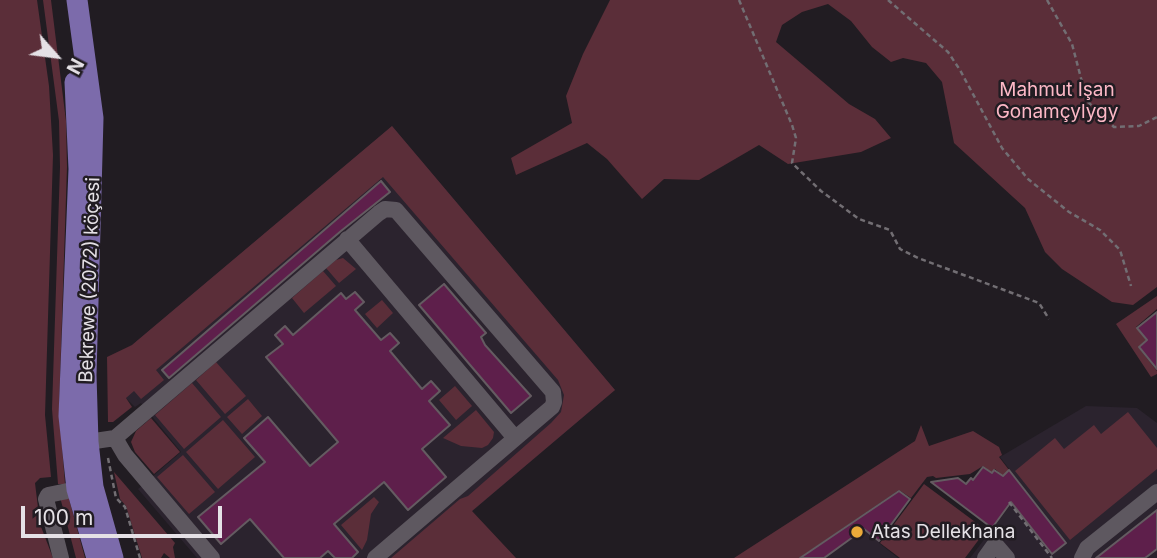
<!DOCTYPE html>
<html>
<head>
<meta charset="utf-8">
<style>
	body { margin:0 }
	#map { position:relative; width:1157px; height:558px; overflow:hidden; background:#211c22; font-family:Inter,sans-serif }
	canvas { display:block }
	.north { position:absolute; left:21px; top:21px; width:70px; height:70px; -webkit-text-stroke:5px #211c22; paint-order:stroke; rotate:118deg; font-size:19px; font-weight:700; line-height:28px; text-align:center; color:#e5e1e6 }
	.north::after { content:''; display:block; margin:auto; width:24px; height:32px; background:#e5e1e6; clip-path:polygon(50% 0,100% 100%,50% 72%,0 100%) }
	.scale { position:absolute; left:21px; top:506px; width:201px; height:32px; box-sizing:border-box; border:4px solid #e5e1e6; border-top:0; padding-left:9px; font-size:21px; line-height:24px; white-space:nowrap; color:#e5e1e6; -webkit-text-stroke:5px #211c22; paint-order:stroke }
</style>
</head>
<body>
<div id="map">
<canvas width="1157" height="558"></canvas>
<div class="north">N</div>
<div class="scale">100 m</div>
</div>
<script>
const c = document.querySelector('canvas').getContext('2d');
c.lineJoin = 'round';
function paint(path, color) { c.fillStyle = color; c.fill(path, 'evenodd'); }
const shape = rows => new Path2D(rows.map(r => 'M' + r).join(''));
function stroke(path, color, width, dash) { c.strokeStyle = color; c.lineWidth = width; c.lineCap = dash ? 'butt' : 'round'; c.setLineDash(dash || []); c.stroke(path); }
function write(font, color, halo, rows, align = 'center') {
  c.font = font + ' Inter,sans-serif'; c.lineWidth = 5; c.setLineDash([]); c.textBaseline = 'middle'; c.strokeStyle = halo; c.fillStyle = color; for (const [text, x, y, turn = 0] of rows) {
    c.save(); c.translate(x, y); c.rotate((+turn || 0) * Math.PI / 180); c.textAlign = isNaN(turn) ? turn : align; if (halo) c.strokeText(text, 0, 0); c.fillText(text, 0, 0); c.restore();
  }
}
paint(shape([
	[392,126,615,390,417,558,197,558,138,489,181,452,141,403,135,407,126,398,132,345],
	[1086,406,1137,408,1157,423,1157,558,970,558,1012,503,1052,554,1066,543,1000,457],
	[900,491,911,499,879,543,898,558,800,558]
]), '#2b232e');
paint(shape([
	[0,0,37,0,49,86,53,155,45,415,51,477,40,478,35,483,40,524,53,558,0,558],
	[43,0,51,0,66,121,67,167,59,409,65,484,58,484,52,409,60,167,59,121],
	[610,0,1157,0,1157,287,1133,305,1112,302,1062,269,1045,252,1025,208,954,143,942,82,926,63,903,58,891,62,872,47,851,21,828,4,802,12,782,25,776,42,849,104,875,119,891,138,861,152,788,164,759,145,699,180,664,179,642,199,607,159,587,143,516,175,511,158,572,123,566,96,583,54],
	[392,126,615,390,472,511,516,558,391,558,460,499,468,496,551,423,561,412,564,395,558,380,383,177,156,370,164,380,141,399,134,391,126,398,132,407,113,422,108,422,107,357,132,345],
	[343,258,356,269,339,283,326,268,336,260],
	[323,271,336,286,304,313,292,298],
	[1157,296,1157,309,1136,327,1146,340,1138,347,1157,371,1157,374,1151,377,1116,324],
	[382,300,393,313,377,328,365,314],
	[216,362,246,396,225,414,196,380],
	[192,383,221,417,184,449,155,415],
	[455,386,472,406,456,420,439,400],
	[248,399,262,416,242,434,227,417],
	[476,410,494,432,493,438,488,445,482,448,461,446,443,438],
	[1128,412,1157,448,1157,469,1070,540,1015,471,1055,438,1064,449,1094,425,1101,434],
	[151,418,180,452,154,474,135,452,131,442,136,431],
	[223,420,255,457,218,489,186,452],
	[921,425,929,446,973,431,999,447,1002,455,999,457,1009,470,1003,476,995,469,992,473,983,466,970,474,936,478,933,476,927,477,911,498,899,490,799,558,734,558,915,441],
	[183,455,215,492,189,514,157,477],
	[114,472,175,543,173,547,175,558,170,558,164,553,161,558,142,558,126,506,120,499],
	[924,484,986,530,965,558,900,558,880,543],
	[60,497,69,499,85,558,76,558],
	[374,497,379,502,371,514,367,540,362,550,341,525]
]), '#5b2e39');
const building = shape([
	[381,181,390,192,341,231,169,378,162,370,381,181],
	[444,284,486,333,481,337,485,345,531,396,511,413,419,305,444,284],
	[355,292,364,302,355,310,381,340,390,333,399,343,390,351,422,389,431,381,440,391,429,401,450,425,422,449,446,477,408,510,384,482,334,524,358,552,352,558,335,558,328,551,320,558,284,558,250,519,221,544,198,517,265,462,244,438,268,417,310,466,338,442,266,357,283,344,275,335,285,326,293,335,341,293,346,299,355,292],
	[1157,312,1157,369,1139,347,1147,340,1137,328,1157,312],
	[983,467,992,473,994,470,1003,476,1009,470,1066,543,1052,554,1011,502,992,528,931,482,958,478,966,484,971,478,973,480,983,467],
	[899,491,910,499,879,541,864,529,824,558,800,558,899,491],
	[1157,510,1157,549,1145,558,1096,558,1157,510]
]);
paint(building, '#5e1f4b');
stroke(building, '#645b61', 2);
stroke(shape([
	[739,0,792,125,796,138,792,163,821,191,859,219,890,230,900,249,918,258,1039,303,1049,319],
	[888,0,948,52,960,70,1002,148,1028,179,1069,212,1100,230,1120,250,1131,286],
	[1047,0,1072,44,1087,101,1114,127,1139,126,1157,117],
	[108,458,116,498,125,507,140,558],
	[1009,502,1052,558]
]), '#726e73', 2.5, [5, 3.5]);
stroke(shape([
	[347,239,515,438],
	[115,438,379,213,385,209,396,210,553,392,554,402,552,407,375,558],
	[88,442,115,438,125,455,212,558],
	[61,558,46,499,48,495,77,489],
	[985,558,995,544,1007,558],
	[1082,558,1087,548,1157,492]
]), '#5e5860', 16);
stroke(shape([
	[77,0,93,118,86,375,88,442,93,487,113,558],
	[75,82,79,169,69,416,77,489,97,558]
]), '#7c6bab', 21);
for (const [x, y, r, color] of [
	[857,532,7,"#eaaa39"]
]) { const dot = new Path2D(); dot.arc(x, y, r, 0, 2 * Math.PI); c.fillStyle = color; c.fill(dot); stroke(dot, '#211c22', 2.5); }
write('19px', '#fdb8c6', '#211c22', [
	["Mahmut Işan",1057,90],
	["Gonamçylygy",1057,112]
]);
write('19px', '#e5e1e6', '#211c22', [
	["Bekrewe (2072) köçesi",90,280,-88]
]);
write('19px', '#e5e1e6', '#211c22', [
	["Atas Dellekhana",871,532]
], 'left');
</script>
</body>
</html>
